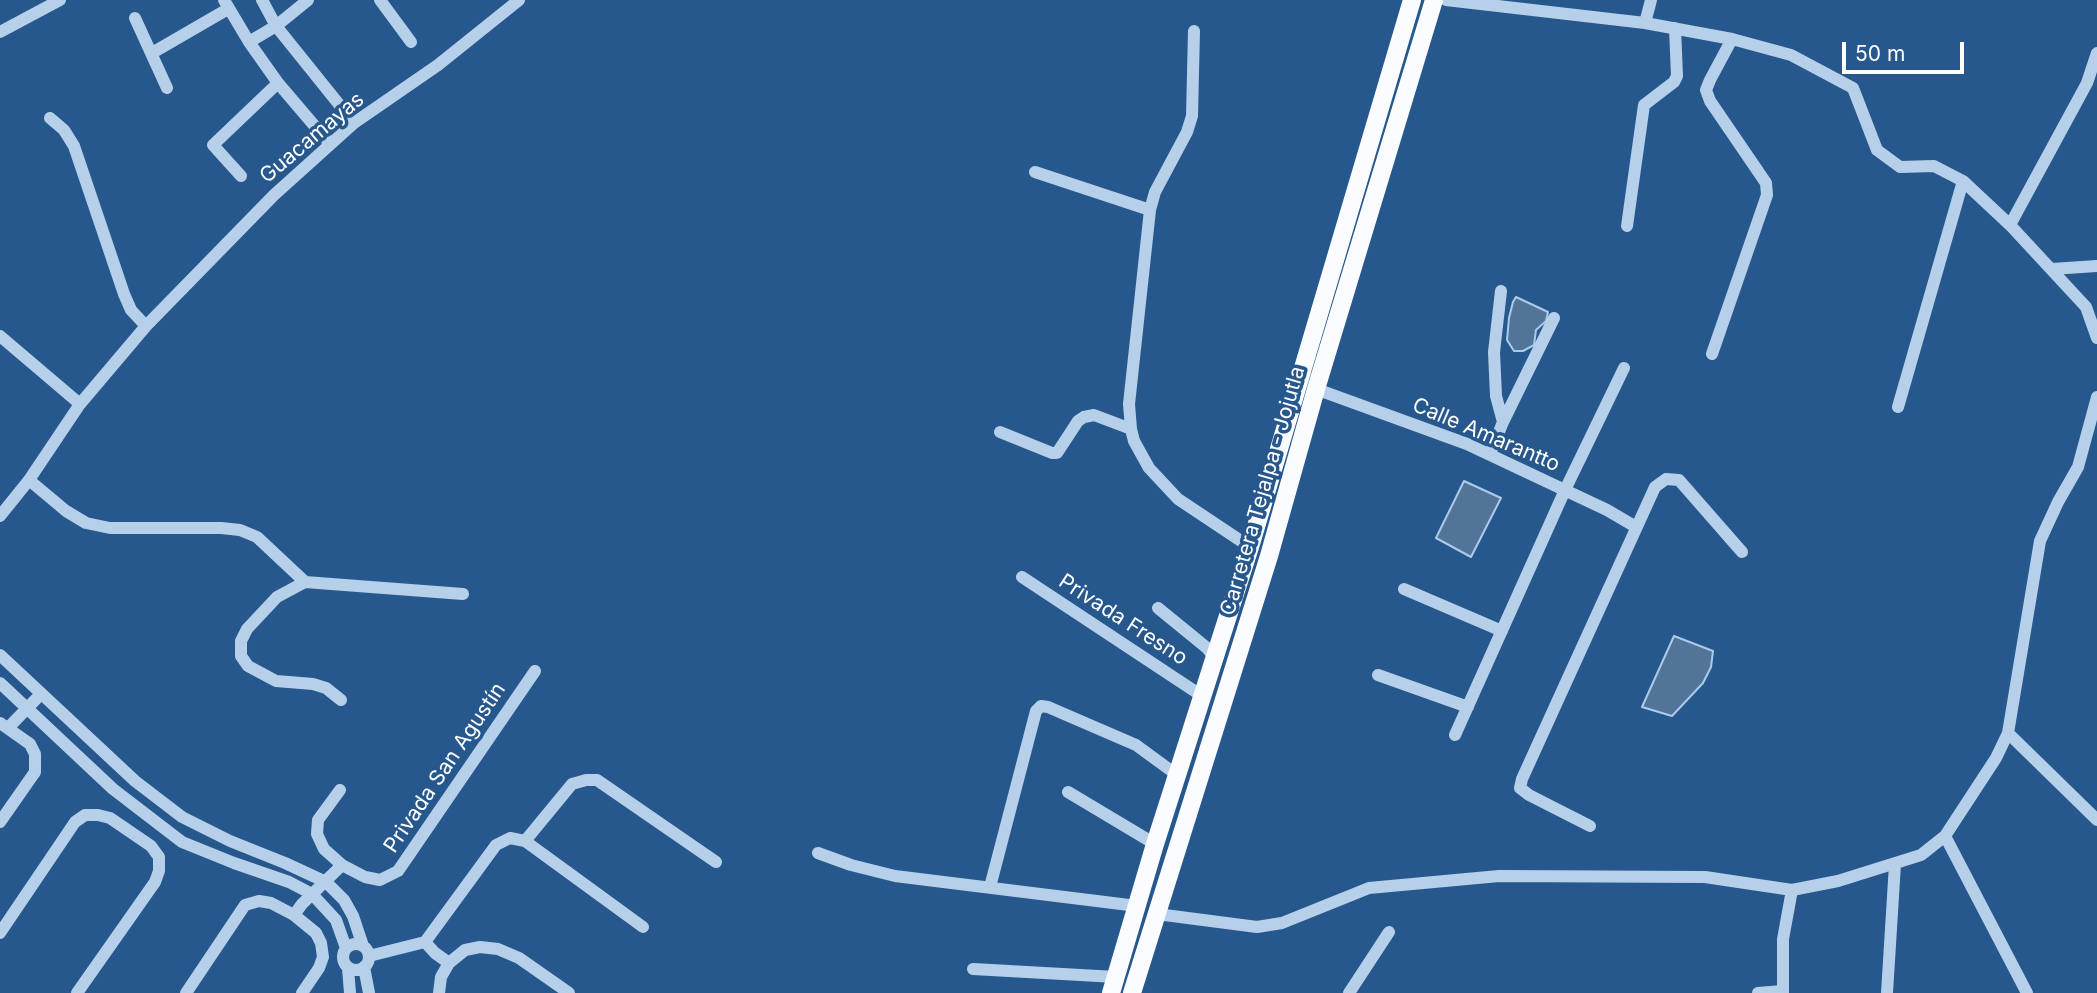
<!DOCTYPE html>
<html>
<head>
<meta charset="utf-8">
<style>
	body { margin:0 }
	#map { position:relative; width:2097px; height:993px; overflow:hidden; background:#27588d; font-family:Inter,sans-serif }
	canvas { display:block }
	.scale { position:absolute; left:1842px; top:42px; width:122px; height:32px; box-sizing:border-box; border:4px solid #fff; border-top:0; padding-left:9px; font-size:21px; line-height:24px; white-space:nowrap; color:#fff; -webkit-text-stroke:5px #27588d; paint-order:stroke }
</style>
</head>
<body>
<div id="map">
<canvas width="2097" height="993"></canvas>
<div class="scale">50 m</div>
</div>
<script>
const c = document.querySelector('canvas').getContext('2d');
c.lineJoin = 'round';
function paint(path, color) { c.fillStyle = color; c.fill(path, 'evenodd'); }
const shape = rows => new Path2D(rows.map(r => 'M' + r).join(''));
function stroke(path, color, width, dash) { c.strokeStyle = color; c.lineWidth = width; c.lineCap = dash ? 'butt' : 'round'; c.setLineDash(dash || []); c.stroke(path); }
function write(font, color, halo, rows, align = 'center') {
  c.font = font + ' Inter,sans-serif'; c.lineWidth = 7; c.setLineDash([]); c.textBaseline = 'middle'; c.strokeStyle = halo; c.fillStyle = color; for (const [text, x, y, turn = 0] of rows) {
    c.save(); c.translate(x, y); c.rotate((+turn || 0) * Math.PI / 180); c.textAlign = isNaN(turn) ? turn : align; if (halo) c.strokeText(text, 0, 0); c.fillText(text, 0, 0); c.restore();
  }
}
const water = shape([
	[1516,297,1548,312,1546,321,1536,330,1534,345,1523,351,1514,351,1507,340,1509,318,1513,302,1516,297],
	[1464,481,1501,498,1471,557,1436,538,1464,481],
	[1674,636,1713,651,1711,667,1703,683,1672,716,1642,707,1674,636]
]);
paint(water, '#537499');
stroke(water, '#abcbeb', 2);
stroke(shape([
	[224,0,249,42,278,83,330,144],
	[262,0,276,26,354,123],
	[380,0,411,42],
	[1446,0,1645,23,1732,39,1791,55,1853,88,1877,150,1900,167,1934,166,1963,181,2010,225,2086,307,2097,338],
	[135,18,167,88],
	[1645,23,1651,0],
	[1194,31,1192,116,1187,132,1155,192,1150,210,1129,404,1131,429,1134,441,1149,468,1178,499,1250,547],
	[0,32,60,0],
	[249,42,276,26,308,0],
	[152,53,228,9],
	[50,118,64,130,74,146,124,294,131,310,146,326],
	[1035,172,1150,210],
	[241,176,213,145,278,83],
	[2010,225,2087,83,2097,53],
	[1627,226,1644,105,1674,82,1677,76,1675,28],
	[2052,269,2097,266],
	[1501,291,1494,352,1496,396,1503,422],
	[0,336,80,404],
	[1712,354,1767,195,1766,183,1710,101,1706,90,1710,80,1732,39],
	[1316,389,1467,444,1607,510,1636,527],
	[1898,407,1963,181],
	[1000,432,1052,453,1057,453,1078,421,1084,417,1094,415,1131,429],
	[1490,454,1503,422,1554,318],
	[29,480,66,511,86,523,110,528,221,528,240,530,257,537,305,582,463,594],
	[0,516,29,480,80,404,146,326,274,195,354,123,438,65,519,0],
	[1022,577,1202,696],
	[305,582,277,597,247,629,241,641,241,656,248,666,276,681,313,684,326,688,341,700],
	[1404,589,1502,631],
	[1158,608,1207,648,1214,657],
	[0,655,135,781,182,817,230,841,285,863,326,882,344,900,353,916,363,946],
	[1378,675,1468,707],
	[0,683,113,789,182,842,234,863,289,882,312,894,336,920,346,948],
	[0,723,30,744,35,754,35,772,0,822],
	[8,728,40,695],
	[2008,733,2097,820],
	[1455,735,1565,490,1624,368],
	[340,790,318,820,317,834,324,849,342,865,365,877,380,880,398,871,535,671],
	[1068,792,1155,844],
	[1590,826,1529,795,1520,788,1522,779,1655,487,1666,479,1679,480,1742,552],
	[1945,836,2027,993],
	[525,841,572,784,586,780,597,780,716,862],
	[818,853,851,865,895,876,1137,906],
	[990,887,1036,711,1041,706,1048,707,1136,745,1177,775],
	[1157,914,1257,927,1282,923,1369,888,1499,876,1705,877,1792,890,1838,881,1921,855,1945,836,1996,758,2008,733,2040,541,2058,502,2078,467,2097,397],
	[294,915,302,904,342,865],
	[0,933,75,822,85,815,98,815,110,818,151,846,159,857,159,871,155,882,77,993],
	[425,942,496,845,510,838,525,841,643,927],
	[425,942,435,953,449,963],
	'343 957a13 13 0 1 1 26 0a13 13 0 1 1-26 0Z',
	[369,956,425,942],
	[364,967,369,993],
	[348,968,350,993],
	[973,969,1116,977],
	[186,993,245,905,259,901,271,903,294,915,316,933,321,943,323,957,319,968,302,993],
	[439,993,441,977,449,963,465,950,480,947,498,949,519,958,569,993],
	[1349,993,1389,932],
	[1758,993,1783,991],
	[1783,993,1783,939,1792,890],
	[1887,993,1895,864]
]), '#b7d0ea', 12);
stroke(shape([
	[1111,993,1155,844,1250,547,1412,0],
	[1132,993,1269,556,1316,389,1434,0]
]), '#fafcff', 18);
write('21px', '#fff', '#27588d', [
	["Guacamayas",312,138,-40],
	["Calle Amarantto",1486,435,23],
	["Carretera Tejalpa - Jojutla",1263,491,-74],
	["Privada Fresno",1123,620,33],
	["Privada San Agustín",445,768,-56]
]);
</script>
</body>
</html>
